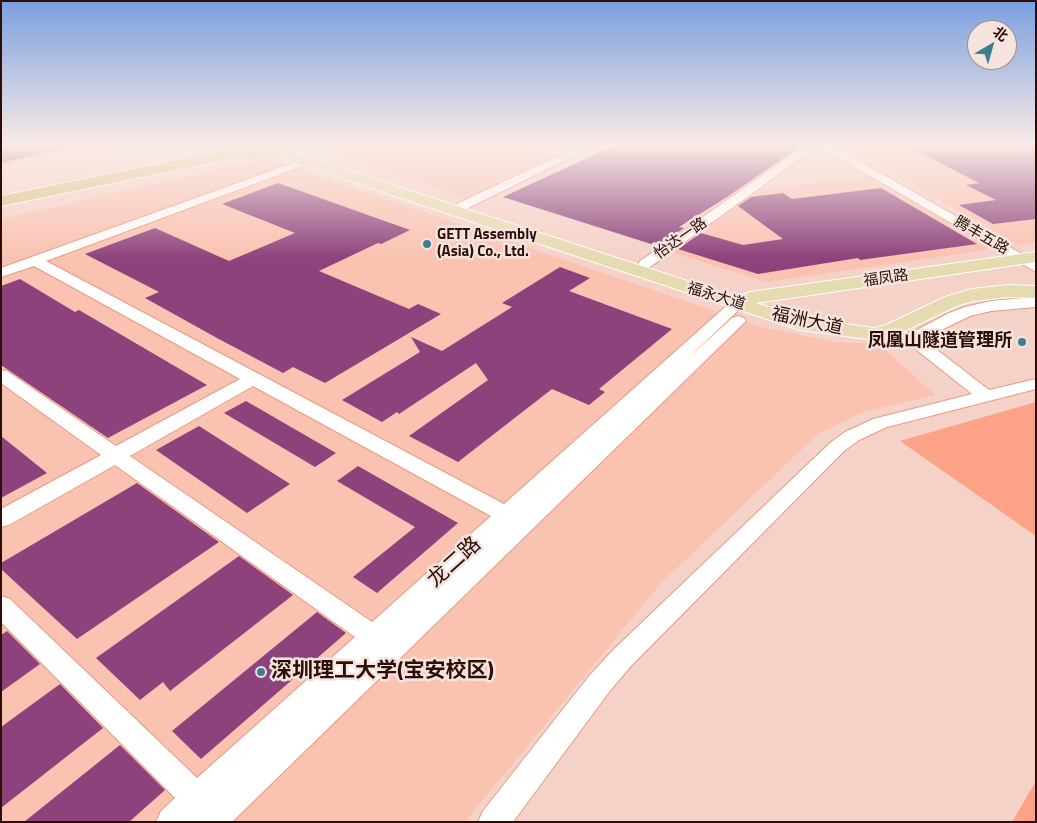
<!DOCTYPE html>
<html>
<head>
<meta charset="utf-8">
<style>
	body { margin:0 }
	#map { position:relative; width:1037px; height:823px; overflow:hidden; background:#f5d2c8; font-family:"Titillium Web","Noto Sans SC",sans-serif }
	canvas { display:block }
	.frame { position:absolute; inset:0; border:2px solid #2c0e06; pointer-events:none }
	.north { position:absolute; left:967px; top:20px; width:50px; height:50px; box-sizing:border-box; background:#f5e4de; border:1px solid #a58e88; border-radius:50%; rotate:38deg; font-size:14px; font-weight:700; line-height:20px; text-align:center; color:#2c0e06 }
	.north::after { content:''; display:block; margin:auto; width:18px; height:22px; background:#3d7f90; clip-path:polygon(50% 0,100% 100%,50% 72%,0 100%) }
</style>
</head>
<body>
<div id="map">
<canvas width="1037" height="823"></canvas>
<div class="frame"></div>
<div class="north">北</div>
</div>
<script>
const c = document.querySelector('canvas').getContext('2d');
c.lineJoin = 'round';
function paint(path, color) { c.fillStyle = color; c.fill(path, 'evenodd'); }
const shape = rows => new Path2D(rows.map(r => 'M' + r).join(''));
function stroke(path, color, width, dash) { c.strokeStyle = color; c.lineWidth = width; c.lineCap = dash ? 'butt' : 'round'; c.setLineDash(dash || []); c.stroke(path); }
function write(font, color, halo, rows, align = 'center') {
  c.font = font + ' "Titillium Web","Noto Sans SC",sans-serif'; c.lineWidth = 5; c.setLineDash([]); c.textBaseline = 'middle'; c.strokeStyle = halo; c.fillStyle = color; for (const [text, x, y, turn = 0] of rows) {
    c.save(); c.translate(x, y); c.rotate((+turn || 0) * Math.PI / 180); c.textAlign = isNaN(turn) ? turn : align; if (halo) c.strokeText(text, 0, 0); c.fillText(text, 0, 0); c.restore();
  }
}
paint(shape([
	[1,144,108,144,112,145,1,167],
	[361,144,504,144,553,157,466,198,322,152],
	[841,144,1036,144,1036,242,1018,245],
	[266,158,762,327,835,342,879,344,935,395,863,412,818,434,660,584,465,822,1,822,1,219],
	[868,177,993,249,767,282,670,252,764,189]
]), '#fac2b1');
paint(shape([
	[1036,402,1036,536,900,441],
	[1036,781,1036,822,1012,822]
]), '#fca287');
paint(shape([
	[1,144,64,144,65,148,1,163],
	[609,144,804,144,727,197,679,227,684,228,661,244,654,242,651,244,503,197,609,148],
	[903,144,1036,144,1036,219,993,224,959,205,996,200,966,185,979,183],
	[278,183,410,230,381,244,378,243,319,271,409,309,418,304,441,314,325,383,293,367,283,373,217,338,145,298,159,292,85,254,155,228,229,261,295,233,222,204],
	[881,188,977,244,860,260,858,258,758,274,678,249,701,233,743,245,783,239,738,206,751,197,783,193,792,199],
	[560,267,590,278,569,291,672,329,599,389,605,392,589,405,552,389,458,462,409,436,488,380,476,363,399,414,397,412,382,422,342,400,420,352,411,337,442,351,512,307,502,303],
	[20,279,75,312,79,310,207,385,108,438,1,365,1,286],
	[246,401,336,453,315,467,224,413],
	[199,426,290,484,247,513,156,450],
	[1,436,47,473,1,498],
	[358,466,458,523,377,593,353,577,415,527,337,481],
	[137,483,219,542,77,639,1,569,1,563],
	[239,556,293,595,170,691,163,682,140,700,96,658],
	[317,612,346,633,201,759,172,731],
	[7,631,40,664,1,692,1,635],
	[60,684,103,728,1,808,1,727],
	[120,745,165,790,129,822,24,822]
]), '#8d427c');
const minor = shape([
	[584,144,598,144,458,213,450,213,448,210,450,207,584,144],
	[807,144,830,144,1036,262,1036,272,818,146,650,267,640,267,638,264,640,261,807,144],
	[304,159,310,162,308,164,46,261,504,504,732,301,742,301,745,304,683,363,732,318,738,316,744,318,746,321,232,822,156,822,161,811,175,798,1,622,1,596,10,599,197,778,355,637,115,465,9,525,1,527,1,509,101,455,1,383,1,370,7,371,116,446,240,379,34,266,1,277,1,268,304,159],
	[253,386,491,516,372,622,130,456,253,386],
	[1036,297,1036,307,991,311,970,316,923,339,989,390,1036,379,1036,389,887,427,859,440,844,451,631,666,609,692,513,822,478,822,483,811,589,676,613,650,830,443,845,432,873,419,972,394,918,351,897,338,895,335,897,332,903,330,911,333,949,313,965,307,991,301,1036,297]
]);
const major = shape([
	[245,144,266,144,737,297,750,292,1036,252,1036,262,756,303,803,318,874,328,886,325,945,297,972,289,1008,285,1036,286,1036,298,1008,297,974,301,959,305,900,333,874,340,800,330,247,147,245,144]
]);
const highway = shape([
	[247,146,253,148,255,151,253,154,1,206,1,196,247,146]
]);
stroke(minor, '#ea9981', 2);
stroke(major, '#fff', 2);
stroke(highway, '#fff', 2);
paint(minor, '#fff');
paint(major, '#e5dbb0');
paint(highway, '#d3c37c');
const highwayBridge = shape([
	[247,151,285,144]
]);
stroke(highwayBridge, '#fff', 19, []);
stroke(highwayBridge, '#d3c37c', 18);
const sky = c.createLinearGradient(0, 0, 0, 259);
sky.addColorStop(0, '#7a9fe0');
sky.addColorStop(0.56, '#faebe6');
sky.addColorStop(1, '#faebe600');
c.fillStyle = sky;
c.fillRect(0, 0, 1037, 259);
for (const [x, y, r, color] of [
	[427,244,5,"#3d7f90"],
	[1022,342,5,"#3d7f90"],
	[261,672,5,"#3d7f90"]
]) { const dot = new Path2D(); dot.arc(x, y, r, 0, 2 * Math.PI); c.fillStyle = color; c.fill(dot); stroke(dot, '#f5e4de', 2); }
write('bold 15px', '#2c0e06', '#f5e4de', [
	["GETT Assembly",437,235],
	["(Asia) Co., Ltd.",437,252]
], 'left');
write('15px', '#2c0e06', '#f5e4de', [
	["腾丰五路",981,236,30],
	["怡达一路",681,239,-35],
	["福凤路",886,279,-8],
	["福永大道",716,297,17]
]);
write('18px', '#2c0e06', '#f5e4de', [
	["福洲大道",807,322,12]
]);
write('bold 18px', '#2c0e06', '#f5e4de', [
	["凤凰山隧道管理所",1012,342]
], 'right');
write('21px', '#2c0e06', '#f5e4de', [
	["龙二路",455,563,-42]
]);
write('bold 21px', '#2c0e06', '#f5e4de', [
	["深圳理工大学(宝安校区)",271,672]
], 'left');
</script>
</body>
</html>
